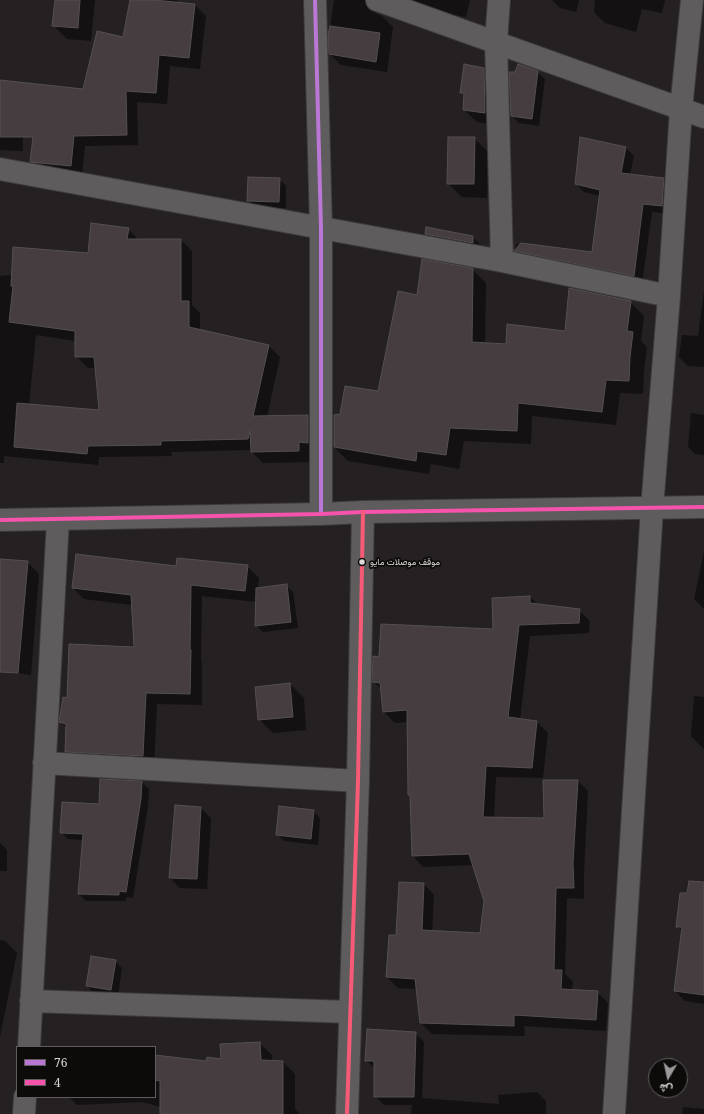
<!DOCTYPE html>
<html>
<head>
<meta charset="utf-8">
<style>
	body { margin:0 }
	#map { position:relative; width:704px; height:1114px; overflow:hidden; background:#252021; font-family:"Noto Serif",Vazirmatn,serif }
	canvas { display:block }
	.legend { position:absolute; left:16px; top:1046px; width:140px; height:52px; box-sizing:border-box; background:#0d0a0a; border:1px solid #615d5d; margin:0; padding:5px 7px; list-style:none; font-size:12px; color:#ded9d9 }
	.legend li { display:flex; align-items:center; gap:8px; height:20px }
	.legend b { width:20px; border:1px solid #615d5d }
	.north { position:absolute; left:648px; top:1058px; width:40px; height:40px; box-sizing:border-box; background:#0d0a0a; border:1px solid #615d5d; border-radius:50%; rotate:189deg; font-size:11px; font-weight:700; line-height:16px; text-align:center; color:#ded9d9 }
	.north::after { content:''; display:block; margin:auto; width:14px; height:18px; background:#9d9899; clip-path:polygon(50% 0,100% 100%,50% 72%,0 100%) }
</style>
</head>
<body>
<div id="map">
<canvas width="704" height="1114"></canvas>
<ul class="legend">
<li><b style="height:5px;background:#ba77d6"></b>76</li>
<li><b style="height:5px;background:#f653ac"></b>4</li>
</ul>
<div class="north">ش</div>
</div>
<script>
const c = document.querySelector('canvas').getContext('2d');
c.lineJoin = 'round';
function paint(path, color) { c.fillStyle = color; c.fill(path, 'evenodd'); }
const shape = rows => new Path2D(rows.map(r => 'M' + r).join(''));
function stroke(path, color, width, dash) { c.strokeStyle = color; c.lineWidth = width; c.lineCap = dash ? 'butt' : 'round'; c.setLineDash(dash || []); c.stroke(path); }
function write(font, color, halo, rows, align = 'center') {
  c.font = font + ' "Noto Serif",Vazirmatn,serif'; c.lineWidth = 3.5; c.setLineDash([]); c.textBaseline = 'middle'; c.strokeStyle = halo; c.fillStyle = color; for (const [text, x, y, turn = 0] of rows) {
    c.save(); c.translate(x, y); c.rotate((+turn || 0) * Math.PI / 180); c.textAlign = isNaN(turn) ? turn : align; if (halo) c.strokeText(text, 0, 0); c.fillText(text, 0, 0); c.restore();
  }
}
paint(shape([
	[56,0,95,0,91,41,67,39,53,25],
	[131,0,177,0,177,3,195,5,206,16,200,69,170,66,167,104,137,102,138,145,85,146,82,176,50,173,39,162,84,90,124,38],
	[334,0,383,0,376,7,375,13,382,16,393,27,387,72,341,65,330,54,329,35],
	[396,0,470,0,466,17,421,9],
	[552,0,579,0,576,12,560,8],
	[595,0,665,0,662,13,642,9,636,32,605,23,594,12],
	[484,69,496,81,497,125,477,122,464,110,465,96,461,92],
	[537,72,545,79,539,126,519,123,512,116,516,74],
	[0,113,23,127,23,151,0,150],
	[474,138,488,152,487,198,462,197,448,183],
	[580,139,626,148,634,156,630,175,664,179,672,187,670,214,652,212,642,284,524,259,515,250,516,244,593,253,601,196,584,192,576,184],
	[279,179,286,186,286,208,255,207,248,200],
	[128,229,139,240,181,240,192,251,192,305,200,313,200,331,269,346,280,357,267,417,308,416,319,428,319,454,310,452,310,462,263,463,252,452,252,450,171,452,172,456,99,457,98,465,4,456,4,463,0,463,0,276,12,275,89,254],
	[36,335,76,341,76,356,88,368,96,368,100,411,29,405],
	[426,234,473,237,487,251,440,248],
	[472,269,486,283,485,344,507,345,566,332,630,302,644,316,641,341,647,347,644,372,643,394,620,393,616,425,532,416,531,444,464,441,459,469,431,464,429,474,348,461,334,447,341,415,378,392,418,296],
	[704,290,704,367,688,366,679,357,682,335,698,336],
	[691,413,704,415,704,455,695,454,688,447],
	[704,552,704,609,694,599],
	[0,560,27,562,39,574,31,675,2,671,0,669],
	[247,566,259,578,258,589,286,585,293,592,298,628,263,632,256,625,256,602,202,596,201,660,202,662,202,705,157,704,154,767,77,763,66,751,67,729,61,722,68,699,135,648,132,605,84,599,73,588,177,567],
	[530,597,538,605,579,610,590,621,589,633,530,636,520,720,537,722,548,733,543,778,496,777,494,818,545,819,578,781,588,791,584,874,584,899,567,898,565,974,573,982,572,990,597,992,608,1003,606,1031,524,1026,525,1036,432,1034,421,1023,417,989,398,988,387,977,397,936,424,884,434,895,432,932,481,934,485,901,473,865,423,867,413,856,411,797,409,795,408,722,395,723,384,712,382,690,373,681,380,659,494,630],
	[290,684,304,698,306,730,273,733,259,719],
	[694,696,704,697,704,749,691,736],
	[142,782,149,789,148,806,133,898,126,897,126,901,86,901,79,894,83,840,68,839,61,832],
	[176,806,201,808,211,818,207,889,180,888,170,878],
	[313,811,320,818,318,845,284,841,277,834],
	[0,843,7,850,7,871,0,871],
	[704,897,704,1004,685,1001,675,991,683,932,677,926],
	[0,940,5,941,17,953,0,1037],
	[115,961,122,968,118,997,94,993,87,986],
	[415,1033,424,1042,422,1098,499,1104,498,1095,537,1092,546,1101,546,1114,411,1114,412,1105,384,1105,375,1096,375,1069,366,1060],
	[259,1043,272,1055,272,1061,283,1062,295,1074,295,1109,300,1114,161,1114,161,1107,142,1102,77,1105,69,1097,155,1097,155,1063,222,1061],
	[683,1107,704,1109,704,1114,682,1114]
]), '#0007');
const building = shape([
	[55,0,80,0,78,28,52,26,55,0],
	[130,0,154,0,195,4,189,58,159,55,156,93,126,91,127,135,74,136,71,166,30,162,33,137,0,137,0,80,83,89,97,31,123,37,130,0],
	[330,26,380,33,376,62,329,54,328,35,330,26],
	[464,64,484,68,485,113,463,110,464,93,460,93,464,64],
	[518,64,538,71,532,119,511,116,509,72,515,72,518,64],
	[448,137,475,137,474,184,447,184,448,137],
	[580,137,626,147,621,173,664,178,662,206,643,204,634,276,514,251,521,243,592,252,600,190,575,184,580,137],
	[248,177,280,178,279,202,247,201,248,177],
	[91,223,129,228,127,239,181,239,181,301,189,301,189,327,269,345,253,416,308,415,308,443,299,442,299,451,251,452,250,431,248,439,161,441,161,445,88,446,87,454,14,447,17,403,99,410,94,357,75,357,75,331,9,322,13,286,11,286,13,247,88,253,91,223],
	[426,227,473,236,473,243,425,234,426,227],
	[422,259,473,268,472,342,506,344,507,324,565,331,569,288,631,301,627,331,633,332,630,357,629,381,606,380,602,412,518,403,517,431,450,428,446,455,417,451,416,461,334,447,334,415,340,414,345,386,378,391,398,291,417,295,422,259],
	[76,554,176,566,177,558,248,565,245,591,191,585,190,649,191,650,190,694,146,693,143,756,65,752,66,724,59,722,63,697,67,698,69,644,134,647,131,595,72,588,76,554],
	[0,559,28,561,18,673,0,672,0,559],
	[287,584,291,622,255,626,256,588,287,584],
	[530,596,530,603,580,609,579,623,519,625,508,717,537,721,532,768,486,766,483,817,544,818,543,780,578,780,573,863,574,888,556,888,554,970,562,970,561,989,598,991,596,1020,514,1015,514,1026,420,1023,415,979,386,977,389,935,396,935,399,882,424,883,422,930,480,933,484,901,469,854,412,856,410,795,408,795,407,710,383,712,380,683,372,682,373,656,379,657,381,624,493,629,492,598,530,596],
	[290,683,293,717,258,720,255,687,290,683],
	[100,779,142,781,141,799,126,892,119,891,119,895,78,894,83,834,60,833,62,802,99,804,100,779],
	[175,805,201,807,197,879,169,878,175,805],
	[279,806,314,810,311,839,276,835,279,806],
	[689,881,704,882,704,995,674,991,682,927,676,927,680,893,687,893,689,881],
	[91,956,116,960,111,990,86,986,91,956],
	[367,1029,416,1032,414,1097,374,1097,374,1061,365,1061,367,1029],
	[260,1042,261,1060,283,1061,283,1114,160,1114,160,1081,155,1080,155,1055,206,1061,207,1057,221,1059,220,1044,260,1042]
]);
paint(building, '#453d40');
stroke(building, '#545051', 1);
const minor = shape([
	[315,0,321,228,321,514],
	[377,0,704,117],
	[499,0,496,42,502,261],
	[0,169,502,261,669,296],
	[44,763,358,781],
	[31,1001,350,1012],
	[29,1047,58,520],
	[24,1114,25,1097],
	[347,1114,358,781,363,512],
	[614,1114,652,508,669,296,681,109,692,0]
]);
const tertiary = shape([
	[0,520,321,514,363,512,704,507]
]);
stroke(minor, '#3e3b3c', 24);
stroke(tertiary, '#3e3b3c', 24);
stroke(minor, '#5e5c5c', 22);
stroke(tertiary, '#5e5c5c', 22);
stroke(shape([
	[315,0,321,228,321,514]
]), '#ba77d6', 4);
stroke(shape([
	[0,520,321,514,363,512,704,507]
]), '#f653ac', 4);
stroke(shape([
	[347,1114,358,781,363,512]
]), '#f75a77', 4);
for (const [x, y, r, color] of [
	[362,562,3.5,"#ded9d9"]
]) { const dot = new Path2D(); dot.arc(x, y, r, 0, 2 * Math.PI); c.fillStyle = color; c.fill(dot); stroke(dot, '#0d0a0a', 1.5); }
write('9px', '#ded9d9', '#0d0a0a', [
	["موقف موصلات مايو",370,562]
], 'left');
</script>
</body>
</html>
